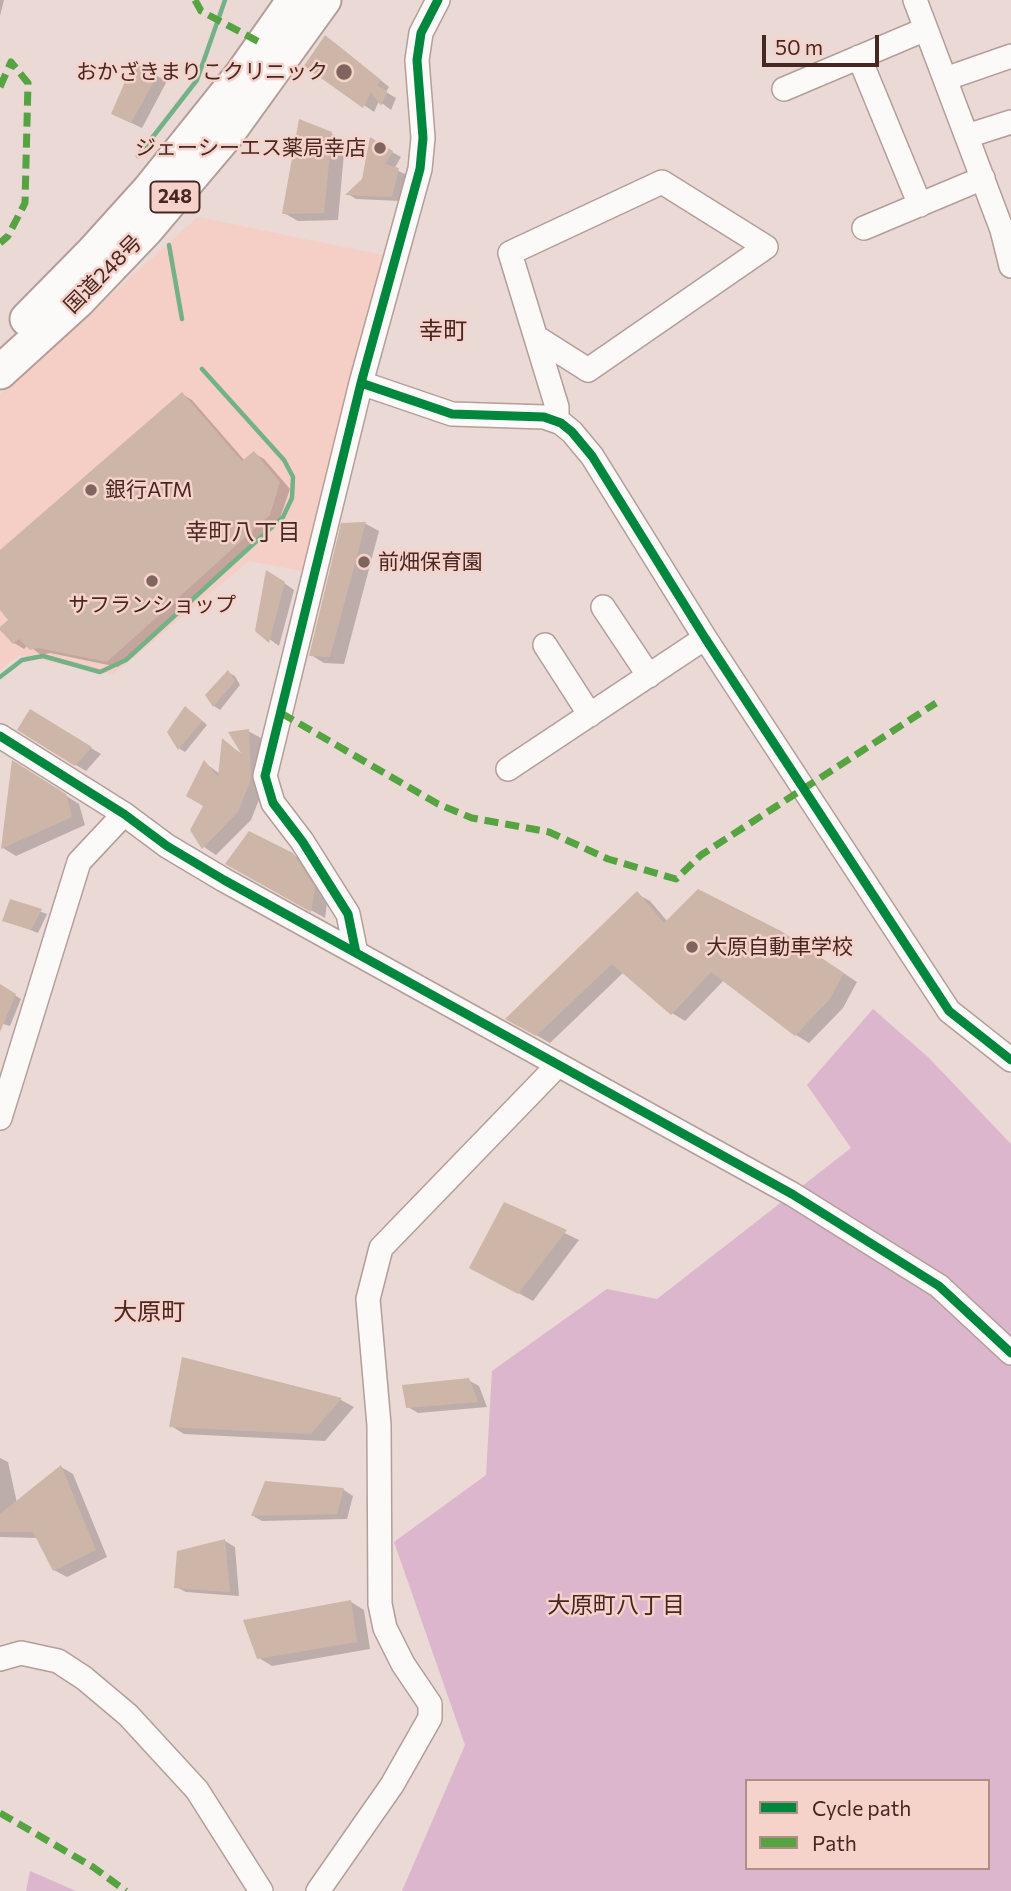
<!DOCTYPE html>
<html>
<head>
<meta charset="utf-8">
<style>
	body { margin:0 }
	#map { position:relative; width:1011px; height:1891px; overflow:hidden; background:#ebd9d5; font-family:Commissioner,sans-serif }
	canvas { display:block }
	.legend { position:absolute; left:745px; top:1779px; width:245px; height:91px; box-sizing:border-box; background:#f5d3cb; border:2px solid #af8e87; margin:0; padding:9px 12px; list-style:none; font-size:21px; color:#472720 }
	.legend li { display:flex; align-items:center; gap:14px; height:35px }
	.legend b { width:35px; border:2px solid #af8e87 }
	.scale { position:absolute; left:762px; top:35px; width:117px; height:32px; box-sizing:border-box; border:4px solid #472720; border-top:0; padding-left:9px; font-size:21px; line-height:24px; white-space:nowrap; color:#472720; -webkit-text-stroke:5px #f5d3cb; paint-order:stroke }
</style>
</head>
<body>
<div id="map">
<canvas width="1011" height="1891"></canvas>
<ul class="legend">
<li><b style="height:9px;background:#00873e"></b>Cycle path</li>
<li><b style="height:9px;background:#55a341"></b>Path</li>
</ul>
<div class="scale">50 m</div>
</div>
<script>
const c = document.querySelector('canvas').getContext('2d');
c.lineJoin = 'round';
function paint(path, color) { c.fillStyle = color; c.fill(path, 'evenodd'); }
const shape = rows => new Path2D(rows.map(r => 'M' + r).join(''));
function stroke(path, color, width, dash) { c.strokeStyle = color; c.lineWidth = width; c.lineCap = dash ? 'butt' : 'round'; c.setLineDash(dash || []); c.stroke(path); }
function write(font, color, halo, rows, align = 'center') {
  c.font = font + ' Commissioner,"Noto Sans JP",sans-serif'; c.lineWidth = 5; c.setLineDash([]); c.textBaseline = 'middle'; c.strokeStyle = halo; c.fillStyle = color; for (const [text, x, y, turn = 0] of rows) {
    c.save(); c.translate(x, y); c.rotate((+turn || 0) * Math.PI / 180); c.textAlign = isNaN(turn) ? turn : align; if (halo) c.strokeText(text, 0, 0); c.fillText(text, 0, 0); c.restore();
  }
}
paint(shape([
	[198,217,388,256,302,571,249,561,113,675,19,655,0,670,0,394]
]), '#f5cfc6');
paint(shape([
	[873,1009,928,1057,1011,1144,1011,1891,402,1891,465,1745,394,1542,486,1475,492,1371,607,1289,657,1299,851,1148,807,1085],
	[747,1781,988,1781,988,1868,747,1868],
	[30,1871,76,1891,26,1891]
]), '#dcb6cc');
paint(shape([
	[0,0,4,0,0,16],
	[335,43,389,87,386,92,396,98,391,110,379,101,374,112,307,66],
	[134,64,167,81,142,128,123,119],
	[332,134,345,142,338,220,298,221,284,213],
	[371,140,401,157,394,169,407,175,401,201,356,199,348,194,364,180],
	[182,394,192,400,245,461,254,453,264,459,290,489,279,521,118,667,50,653,41,655,28,645,24,649,14,643,11,620,0,608,0,553],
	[366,524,379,531,344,664,324,663,311,655,343,525],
	[277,578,294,590,279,646,257,630],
	[229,673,235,676,240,685,220,710,214,706,208,695],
	[31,712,101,754,86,771,76,765],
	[192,712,207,725,185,752,180,749,170,732],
	[248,731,261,738,264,787,251,820,216,855,204,847,205,763,220,774,223,741,242,754],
	[26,770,79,804,85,825,16,856,3,848],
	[292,854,306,863,328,896,325,918,228,864],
	[637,894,650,901,668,922,795,941,857,982,843,1008,809,1043,796,1035,724,980,685,1021,672,1013,624,972,550,1043,508,1019],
	[11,901,47,914,38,933,4,920],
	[0,986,21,999,10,1026,0,1023],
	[505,1204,579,1240,533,1301,471,1267],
	[183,1359,341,1400,354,1407,325,1441,184,1434,171,1426],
	[468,1380,479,1386,487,1407,418,1413,408,1407],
	[0,1458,8,1462,17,1503,61,1467,73,1474,107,1557,67,1577,54,1570,38,1538,0,1537],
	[266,1483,344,1490,353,1496,347,1519,262,1521,253,1516],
	[225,1541,235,1547,239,1596,186,1592,176,1587],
	[351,1602,364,1610,370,1649,272,1666,259,1658]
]), '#0003');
stroke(shape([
	[138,156,197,80,225,0],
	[169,245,182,319],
	[0,677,22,660,43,656,100,672,126,660,283,517,292,498,293,477,284,460,202,369]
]), '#73b287', 4.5);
paint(shape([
	[325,35,381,80,377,85,387,91,381,106,371,92,363,108,304,66],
	[134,61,158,74,131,123,111,114],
	[299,119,332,132,324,213,282,214],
	[370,137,393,151,385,164,399,168,392,197,345,195,362,179],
	[182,392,242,461,254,451,280,482,270,515,107,662,38,648,30,650,19,639,13,644,0,630,0,627,8,620,0,610,0,550],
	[366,522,330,657,309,656,341,523],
	[266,570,285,582,269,643,255,631],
	[228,670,235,681,213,707,205,695],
	[185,706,202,721,178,750,167,732],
	[30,709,92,747,75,766,17,730],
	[249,729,251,779,238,812,202,849,190,830,203,806,186,796,204,760,218,777,222,738,242,755,228,732],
	[12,760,66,794,72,817,1,849],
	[249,831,293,853,315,887,311,912,225,864],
	[698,889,781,931,844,973,829,1000,795,1036,711,972,671,1015,612,964,536,1036,505,1019,637,891,664,923],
	[10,899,42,909,31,930,2,921],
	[0,984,16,994,0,1032],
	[504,1202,567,1230,518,1294,469,1268],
	[182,1357,342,1398,311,1434,169,1427],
	[469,1378,478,1402,406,1408,402,1385],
	[61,1465,96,1550,53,1571,33,1532,0,1532,0,1514],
	[265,1481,344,1488,337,1514,251,1516],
	[225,1539,230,1592,174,1588,177,1551],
	[351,1600,357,1642,257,1659,243,1620]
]), '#cdb5a7');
const minor = shape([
	[915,0,1002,230,1011,266],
	[859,57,920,205],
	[945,79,1011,56],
	[784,89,926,29],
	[967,136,1011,122],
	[864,228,983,178],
	[536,337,588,370,766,247,662,182,510,253,557,407,557,421],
	[361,383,452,414,544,417,561,423,572,432,592,456,705,638,949,1011,1011,1060],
	[603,607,649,676],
	[545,645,590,715],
	[0,736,124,814,167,846,224,880,792,1194,939,1286,1011,1353],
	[508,769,705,638],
	[356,953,348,914,302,841,273,803,265,776,361,383,420,169,423,138,417,60,421,33,438,0],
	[0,1118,79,862,124,814],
	[0,1659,21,1653,58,1661,84,1678,128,1715,197,1790,261,1891],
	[318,1891,392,1785,430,1718,430,1704,403,1664,385,1628,380,1604,379,1425,368,1299,381,1248,558,1065]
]);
const highway = shape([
	[27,319,93,252,149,190,242,74,294,0],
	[0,372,78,301,146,230,228,133,324,0]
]);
stroke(minor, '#b39e98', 26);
stroke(highway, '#b39e98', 37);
stroke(minor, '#fcf9f9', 23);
stroke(highway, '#fcf9f9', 33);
stroke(shape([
	[195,0,201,11,263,44],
	[0,87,11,62,28,83,25,203,8,236,0,243],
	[281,713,438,804,472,818,549,832,608,859,676,879,701,855,936,703],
	[0,1813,93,1867,126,1891]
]), '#55a341', 7, [14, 7]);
stroke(shape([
	[361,383,452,414,544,417,561,423,572,432,592,456,705,638,949,1011,1011,1060],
	[0,736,124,814,167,846,224,880,792,1194,939,1286,1011,1353],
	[356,953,348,914,302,841,273,803,265,776,361,383,420,169,423,138,417,60,421,33,438,0]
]), '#00873e', 9);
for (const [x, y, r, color] of [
	[344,72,9,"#80655f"],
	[380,148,7,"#80655f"],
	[91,490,7,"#80655f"],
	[364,562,7,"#80655f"],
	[152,581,7,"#80655f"],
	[692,947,7,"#80655f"]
]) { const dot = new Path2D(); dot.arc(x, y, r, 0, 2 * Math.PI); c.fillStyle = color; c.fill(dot); stroke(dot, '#f5d3cb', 2.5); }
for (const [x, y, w] of [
	[175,197,49]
]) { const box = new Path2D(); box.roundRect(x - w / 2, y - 15.5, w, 31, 5); c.fillStyle = '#f5d3cb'; c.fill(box); stroke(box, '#472720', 2); }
write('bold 19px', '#472720', null, [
	["248",175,197]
]);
write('21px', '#472720', '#f5d3cb', [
	["おかざきまりこクリニック",328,72,"right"],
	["ジェーシーエス薬局幸店",366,148,"right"],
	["銀行ATM",105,490],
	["前畑保育園",378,562],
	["サフランショップ",152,605,"center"],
	["大原自動車学校",706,947]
], 'left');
write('21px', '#472720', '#f5d3cb', [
	["国道248号",103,274,-45]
]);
write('23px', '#472720', '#f5d3cb', [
	["幸町八丁目",243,532],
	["大原町八丁目",616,1605]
]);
write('24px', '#472720', '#f5d3cb', [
	["幸町",443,331],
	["大原町",149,1312]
]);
</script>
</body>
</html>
